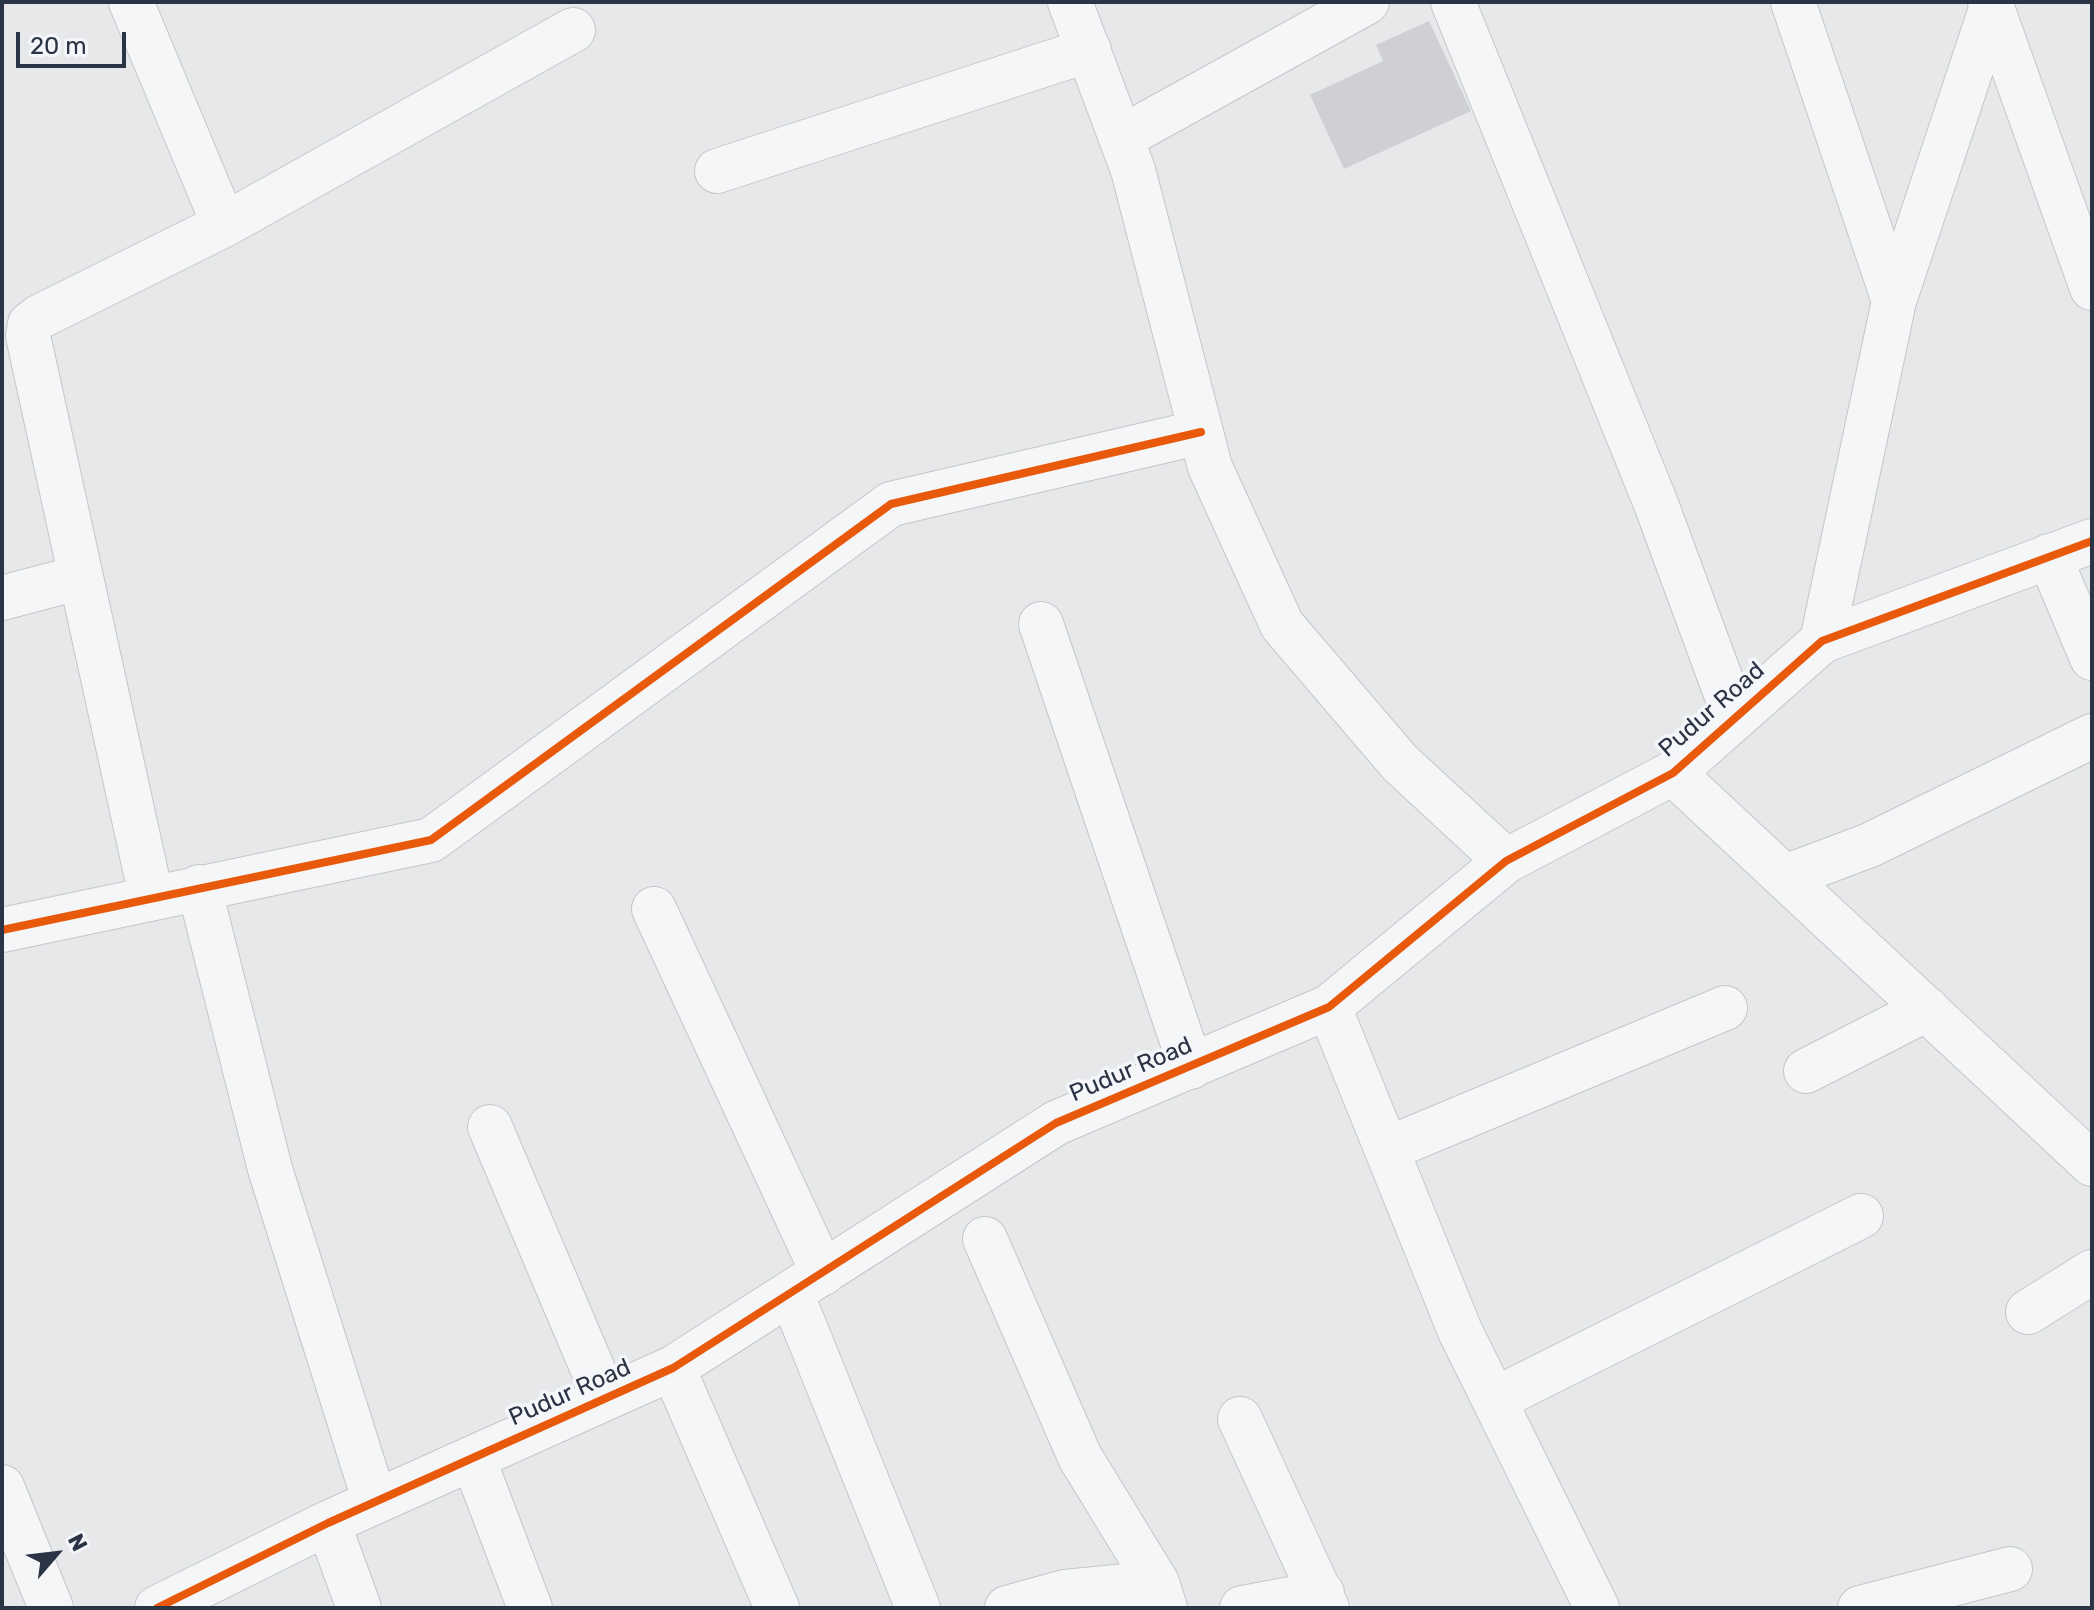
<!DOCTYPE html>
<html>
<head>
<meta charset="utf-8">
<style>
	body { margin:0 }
	#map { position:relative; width:2094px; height:1610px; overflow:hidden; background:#e6e8ea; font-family:Rubik,sans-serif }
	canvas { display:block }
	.frame { position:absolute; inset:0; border:4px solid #2b3445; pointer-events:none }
	.north { position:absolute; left:16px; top:1514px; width:80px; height:80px; -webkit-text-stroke:6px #f4f6f9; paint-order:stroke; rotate:62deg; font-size:22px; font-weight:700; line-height:32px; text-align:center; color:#2b3445 }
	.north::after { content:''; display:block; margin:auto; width:28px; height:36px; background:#2b3445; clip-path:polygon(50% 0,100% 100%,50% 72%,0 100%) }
	.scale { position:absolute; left:16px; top:32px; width:110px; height:36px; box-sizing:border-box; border:4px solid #2b3445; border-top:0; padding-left:10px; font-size:24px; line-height:28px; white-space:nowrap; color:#2b3445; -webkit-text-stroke:6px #f4f6f9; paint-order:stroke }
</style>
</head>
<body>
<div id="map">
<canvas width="2094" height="1610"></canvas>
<div class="frame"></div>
<div class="north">N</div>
<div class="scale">20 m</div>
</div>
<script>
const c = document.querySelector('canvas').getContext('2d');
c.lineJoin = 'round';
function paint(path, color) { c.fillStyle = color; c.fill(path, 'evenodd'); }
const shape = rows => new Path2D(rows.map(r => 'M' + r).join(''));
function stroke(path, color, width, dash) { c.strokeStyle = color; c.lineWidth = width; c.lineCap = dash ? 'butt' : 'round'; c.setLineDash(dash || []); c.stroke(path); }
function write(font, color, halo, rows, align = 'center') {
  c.font = font + ' Rubik,sans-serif'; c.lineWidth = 7; c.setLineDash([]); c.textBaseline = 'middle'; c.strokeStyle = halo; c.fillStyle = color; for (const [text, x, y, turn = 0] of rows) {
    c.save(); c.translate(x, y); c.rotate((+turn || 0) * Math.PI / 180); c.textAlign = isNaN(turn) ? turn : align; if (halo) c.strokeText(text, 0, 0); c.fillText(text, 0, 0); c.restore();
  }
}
paint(shape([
	[1429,21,1471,111,1344,169,1310,95,1383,61,1376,45]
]), '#ced0d3');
const minor = shape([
	[131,2,224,225,39,317,30,324,28,336,151,896],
	[1070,2,1133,170,1210,467,1282,625,1400,763,1506,861],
	[1453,2,1656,504,1735,718],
	[1793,2,1894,301],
	[1990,2,2092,288],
	[1121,138,1367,2],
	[717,171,1089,50],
	[224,225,573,30],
	[2049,556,2092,658],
	[2,598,81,577],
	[1041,624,1191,1067],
	[1822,641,1894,301,1992,6],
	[1673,773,2092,1164],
	[1785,877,1870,845,2092,736],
	[199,887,270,1169,375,1502],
	[654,909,823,1273],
	[2,930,431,840,891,504,1201,432],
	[1329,1007,1460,1331,1597,1608],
	[1806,1071,1927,1009],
	[490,1127,605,1398],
	[1387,1149,1725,1008],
	[985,1239,1080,1457,1157,1583,1165,1608],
	[791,1293,918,1608],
	[2028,1312,2092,1272],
	[673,1368,777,1608],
	[1494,1400,1861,1216],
	[1240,1419,1327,1608],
	[473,1458,530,1608],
	[2,1487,51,1608],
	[328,1523,359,1608],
	[157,1608,328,1523,673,1368,1056,1123,1329,1007,1506,861,1673,773,1822,641,2092,541],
	[1007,1608,1065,1592,1157,1583],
	[1242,1608,1322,1593],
	[1860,1608,2010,1569]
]);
stroke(minor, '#c4c6c8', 46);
stroke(minor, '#f5f6f7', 44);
stroke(shape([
	[2,930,431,840,891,504,1201,432],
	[157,1608,328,1523,673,1368,1056,1123,1329,1007,1506,861,1673,773,1822,641,2092,541]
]), '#e8590c', 8);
write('24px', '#2b3445', '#f4f6f9', [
	["Pudur Road",1712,710,-41],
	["Pudur Road",1131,1070,-23],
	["Pudur Road",570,1393,-24]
]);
</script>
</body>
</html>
